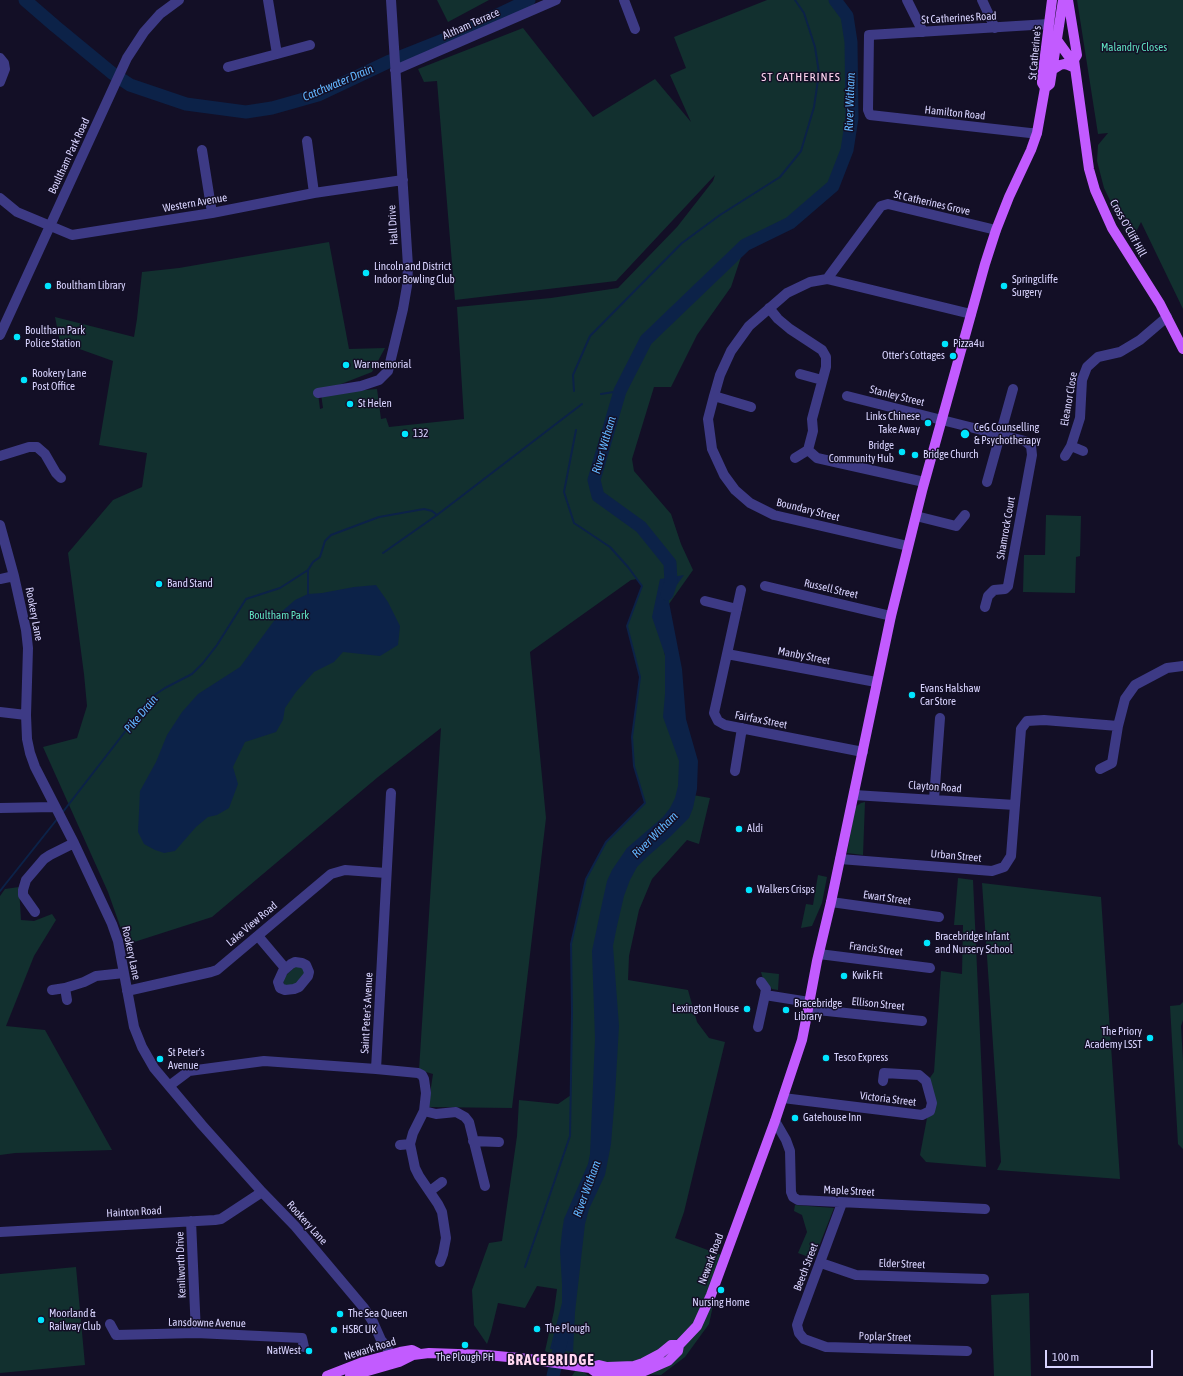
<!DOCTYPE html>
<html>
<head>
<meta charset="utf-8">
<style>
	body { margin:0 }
	#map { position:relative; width:1183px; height:1376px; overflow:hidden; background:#130f26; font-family:"Asap Condensed",sans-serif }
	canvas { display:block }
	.scale { position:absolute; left:1045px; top:1350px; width:108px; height:18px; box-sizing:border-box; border:2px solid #d9d4ff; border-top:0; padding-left:5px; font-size:12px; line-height:14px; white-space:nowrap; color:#d9d4ff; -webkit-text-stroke:3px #130f26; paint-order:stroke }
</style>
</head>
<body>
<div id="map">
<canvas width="1183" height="1376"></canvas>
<div class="scale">100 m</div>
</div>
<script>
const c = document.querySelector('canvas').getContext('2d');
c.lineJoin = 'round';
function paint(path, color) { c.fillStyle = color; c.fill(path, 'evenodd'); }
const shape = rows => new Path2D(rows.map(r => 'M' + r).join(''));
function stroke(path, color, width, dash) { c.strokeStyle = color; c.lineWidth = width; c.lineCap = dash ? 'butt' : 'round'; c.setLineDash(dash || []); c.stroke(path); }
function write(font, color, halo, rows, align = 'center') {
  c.font = font + ' "Asap Condensed",sans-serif'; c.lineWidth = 3; c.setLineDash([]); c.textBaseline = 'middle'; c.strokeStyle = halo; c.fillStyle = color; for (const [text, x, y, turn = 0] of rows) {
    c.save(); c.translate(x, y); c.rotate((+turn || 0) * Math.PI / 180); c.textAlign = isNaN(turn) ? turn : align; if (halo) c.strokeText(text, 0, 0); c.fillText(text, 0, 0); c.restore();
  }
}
paint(shape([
	[437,0,489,0,448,22],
	[767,0,835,0,847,16,851,42,853,70,852,118,847,150,833,186,790,223,745,245,731,287,697,335,671,387,654,387,632,459,634,471,671,514,681,544,693,570,659,618,687,794,710,798,699,844,687,840,652,879,639,910,629,956,628,980,688,990,697,1022,709,1038,725,1042,684,1212,675,1238,724,1256,709,1324,685,1357,661,1375,619,1373,578,1368,589,1376,572,1376,577,1368,545,1351,554,1311,557,1289,537,1286,525,1308,498,1303,491,1332,487,1344,474,1325,472,1290,489,1243,502,1241,517,1136,519,1100,558,1104,571,1095,572,1013,571,944,586,879,606,842,645,803,634,766,632,737,640,677,627,626,642,586,637,579,631,580,530,652,546,818,512,1108,428,1107,433,1074,419,1070,441,728,378,777,212,917,128,944,125,940,108,892,43,747,77,738,87,706,84,674,68,553,113,500,142,487,147,453,99,445,113,361,60,342,55,317,134,337,137,319,142,272,179,268,329,242,349,349,385,348,372,372,318,393,320,409,323,408,321,394,377,389,381,419,386,418,389,427,464,419,457,307,551,298,618,288,677,227,713,181,715,175,616,281,455,300,437,81,424,82,418,69,523,28,593,117,655,79,691,122,670,75,686,68,674,37],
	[1077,0,1183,0,1183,309,1141,222,1133,238,1125,231,1104,188,1097,161,1098,145,1108,133,1098,134],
	[1046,515,1081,516,1080,556,1076,557,1075,593,1023,592,1024,555,1045,555],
	[865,802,863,855,847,853,855,807,861,803],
	[818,875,827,877,822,903,812,926,801,928,806,904,813,905],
	[958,878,973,880,986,1167,926,1162,920,1155,927,1118,931,1113,929,1079,934,1072,941,971,962,974,963,925,954,925],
	[982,883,1101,897,1120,1179,997,1170,1001,1162],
	[19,887,21,920,34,921,52,914,56,920,34,956,6,1026,45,1030,112,1150,15,1153,0,1155,0,896,5,889],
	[302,965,306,974,298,983,284,987,283,978,296,966],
	[761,972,779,974,778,990,772,989,763,979],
	[1183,1002,1183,1020,1181,1026,1183,1061,1183,1149,1178,1144,1170,1006,1180,1005],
	[795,1205,834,1208,814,1259,798,1253,807,1232,802,1215,794,1211],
	[76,1267,85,1365,0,1373,0,1274],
	[1029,1293,1031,1376,994,1376,991,1295]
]), '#12302f');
paint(shape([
	[684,575,668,597,682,669,686,719,698,761,697,789,693,808,689,818,670,837,647,857,637,867,630,880,624,896,617,926,613,946,619,1026,615,1095,611,1144,605,1175,589,1209,585,1224,575,1312,573,1352,550,1349,562,1303,562,1284,560,1251,562,1232,564,1219,588,1164,590,1154,595,1039,592,951,603,899,607,881,612,870,627,848,663,817,670,808,675,798,678,786,679,761,663,717,665,694,665,655,652,617,660,579],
	[376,585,388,602,400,626,398,645,380,656,343,652,334,662,314,672,296,692,285,708,283,720,276,732,245,742,233,767,238,784,229,808,217,815,208,817,196,827,175,851,164,853,155,850,144,844,138,832,140,791,156,762,167,735,182,712,198,694,240,667,279,614,295,600,308,594,322,593,354,587]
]), '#0c2248');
stroke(shape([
	[574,391,573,375,590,336,682,243,720,215,780,177,801,151,814,107,819,73,815,47,804,13,795,0],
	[601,394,620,391],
	[383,553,437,515,582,404],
	[308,594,308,570,313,562,320,557,325,541,331,535,379,517,424,509,432,511,437,515],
	[62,813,131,724,156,694,165,688,192,674,203,663,217,645,246,599,280,588,308,570],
	[0,891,58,818],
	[525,1267,570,1136,572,1013,571,944,586,879,606,842,645,803,634,766,632,737,640,677,627,626,642,586,628,567,610,547,574,523,564,492,576,430]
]), '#0c2248', 2);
stroke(shape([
	[25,0,55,26,112,73,130,85,186,104,246,112,272,108,318,95,390,61,453,36,529,0],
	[667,594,671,582,670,563,641,527,598,496,594,480,620,391,646,340,745,245,790,223,833,186,847,150,852,118,851,42,847,16,835,0],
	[553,1376,563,1333]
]), '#0c2248', 13);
stroke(shape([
	[624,0,635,29],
	[907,0,923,32],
	[982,0,995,28],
	[277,54,310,45],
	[0,58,4,63,5,69,0,82],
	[228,67,277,54,268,0],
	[395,70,556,0],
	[1037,133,1030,133,870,115,868,110,869,35,1049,24],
	[307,141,314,193],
	[202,150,212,213],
	[0,198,17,212,72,235,212,213,314,193,403,180],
	[827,279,881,206,888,204,996,230],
	[769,308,778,319,790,329,822,350,826,357,826,367,812,419,813,431,808,450,795,458],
	[0,335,127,58,144,32,160,14,179,0],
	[800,374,822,380],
	[318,393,361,386,379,380,388,371,403,309,407,286,408,266,391,0],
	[714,396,751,407],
	[847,396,1025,441,1031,446,1032,455,1008,586,1005,589,994,590,988,596,985,607],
	[1071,446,1083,451],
	[808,450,817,458,924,482],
	[0,456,29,447,37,447,45,454,56,473,61,478],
	[1065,456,1071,446,1080,418,1082,380,1087,367,1098,357,1120,352,1140,340,1167,317],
	[987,482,1013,389],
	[916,516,956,526,965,515],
	[0,525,14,576,26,630,28,648,26,715,27,739,30,753,35,767,74,843,112,924,118,941,134,1027,142,1047,154,1068,202,1125,262,1192,295,1226,364,1308,373,1322,381,1340,387,1347,392,1362],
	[908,546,774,515,750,503,735,490,724,475,712,449,708,419,714,396,720,375,731,351,749,326,787,293,810,282,827,279,971,314],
	[0,579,14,576],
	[765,586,891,616],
	[741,590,714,713,718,721,725,725,863,752],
	[705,601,737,609],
	[727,654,876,682],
	[0,712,26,715],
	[1100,769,1112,763,1118,726,1125,699,1135,685,1167,668,1183,666],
	[735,771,742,728],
	[854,795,1015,805],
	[934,799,940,718],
	[0,808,55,807],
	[840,859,992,871,1004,867,1011,856,1021,729,1027,721,1044,720,1118,726],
	[831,902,939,917],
	[35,912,23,895,23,890,26,880,44,859,50,855,74,843],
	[258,936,285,968],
	[819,954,930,968],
	[295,962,302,963,306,965,309,972,308,976,299,987,294,989,285,990,280,988,278,982,283,971,291,964,295,962],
	[761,982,766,989,765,995],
	[52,990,65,988],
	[127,991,211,972,217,970,331,874,345,870,386,873],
	[67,1000,65,988,84,982,96,976,124,973],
	[808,1009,922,1021],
	[758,1027,765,995,809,1002],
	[376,1069,418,1073,422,1075,424,1079,426,1093,424,1111,413,1133,410,1144,415,1168,419,1176,438,1204,442,1212,446,1238,443,1254,440,1262],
	[169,1086,189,1071,264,1061,376,1069,391,793],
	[783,1098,922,1115,930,1111,932,1103,926,1081,919,1075,884,1073,883,1081],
	[424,1111,436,1114,456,1112,465,1117,469,1122,485,1186],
	[775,1121,786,1140,790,1151,791,1192,793,1197,798,1200,985,1209],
	[473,1141,499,1142],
	[400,1145,410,1144],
	[430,1191,442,1182],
	[842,1203,799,1319,797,1325,799,1333,804,1339,826,1347,967,1351],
	[191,1221,196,1333],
	[0,1232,215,1220,221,1219,262,1192],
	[821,1263,856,1275,984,1279],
	[110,1324,116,1335,196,1333,302,1338,304,1347]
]), '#3d3a85', 10);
stroke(shape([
	[1068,0,1077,55,1074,60],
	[1054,36,1070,58,1074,60],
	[1074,60,1089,169,1095,190,1112,228,1160,304,1183,349],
	[1052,70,1060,65,1064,64,1068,65,1075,68],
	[1045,88,1050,84,1063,0],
	[1045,88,1042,83,1042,79,1052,0],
	[590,1368,597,1373,603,1374,617,1375,640,1373,668,1361,678,1351,679,1345,697,1326,711,1295,775,1121,802,1040,805,1025,817,961,831,902,891,616,922,491,985,264,996,230,1009,197,1031,150,1037,133,1045,88],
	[327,1376,363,1362,400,1352,412,1350,418,1353],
	[350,1376,399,1362,413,1355,429,1353,487,1355,529,1359,590,1368,599,1365,607,1367,634,1366,643,1363,660,1354,671,1345,679,1345]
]), '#c25bff', 10);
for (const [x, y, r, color] of [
	[366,273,4,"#00e5ff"],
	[48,286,4,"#00e5ff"],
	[1004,286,4,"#00e5ff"],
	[17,337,4,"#00e5ff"],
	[945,344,4,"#00e5ff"],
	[953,356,4,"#00e5ff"],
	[346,365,4,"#00e5ff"],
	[24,380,4,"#00e5ff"],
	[350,404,4,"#00e5ff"],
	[928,423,4,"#00e5ff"],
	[405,434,4,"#00e5ff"],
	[965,434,5,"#00e5ff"],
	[902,452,4,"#00e5ff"],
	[915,455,4,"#00e5ff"],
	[159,584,4,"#00e5ff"],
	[912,695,4,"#00e5ff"],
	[739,829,4,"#00e5ff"],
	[749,890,4,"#00e5ff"],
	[927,943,4,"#00e5ff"],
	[844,976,4,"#00e5ff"],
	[747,1009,4,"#00e5ff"],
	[786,1010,4,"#00e5ff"],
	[1150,1038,4,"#00e5ff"],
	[826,1058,4,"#00e5ff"],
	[160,1059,4,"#00e5ff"],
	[795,1118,4,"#00e5ff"],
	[721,1290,4,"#00e5ff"],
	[340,1314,4,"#00e5ff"],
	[41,1320,4,"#00e5ff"],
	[537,1329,4,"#00e5ff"],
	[334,1330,4,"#00e5ff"],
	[465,1345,4,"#00e5ff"],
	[309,1351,4,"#00e5ff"]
]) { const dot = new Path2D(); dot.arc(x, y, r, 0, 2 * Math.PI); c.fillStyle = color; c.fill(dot); stroke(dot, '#130f26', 1.5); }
write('11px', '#d9d4ff', '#130f26', [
	["St Catherines Road",959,18,-3],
	["Altham Terrace",471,24,-24],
	["St Catherine's",1035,53,-85],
	["Hamilton Road",955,113,6],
	["Boultham Park Road",69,156,-65],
	["Western Avenue",195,203,-10],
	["St Catherines Grove",932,203,13],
	["Hall Drive",393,225,-94],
	["Cross O'Cliff Hill",1128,228,61],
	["Stanley Street",897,396,14],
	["Eleanor Close",1069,399,-80],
	["Boundary Street",808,510,14],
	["Shamrock Court",1006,528,-80],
	["Russell Street",831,589,13],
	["Rookery Lane",34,614,79],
	["Manby Street",804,656,11],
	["Fairfax Street",761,720,11],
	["Clayton Road",935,787,4],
	["Urban Street",956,856,5],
	["Ewart Street",887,898,8],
	["Lake View Road",252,924,-40],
	["Francis Street",876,949,7],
	["Rookery Lane",131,953,78],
	["Ellison Street",878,1004,6],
	["Saint Peter's Avenue",367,1013,-87],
	["Victoria Street",888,1099,7],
	["Maple Street",849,1191,3],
	["Hainton Road",134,1212,-3],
	["Rookery Lane",307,1223,48],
	["Newark Road",711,1259,-70],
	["Elder Street",902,1264,2],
	["Kenilworth Drive",181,1265,-92],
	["Beech Street",806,1267,-69],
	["Lansdowne Avenue",207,1323,1],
	["Poplar Street",885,1337,2],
	["Newark Road",370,1349,-17]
]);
write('11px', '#5fe0c0', '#130f26', [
	["Malandry Closes",1134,48],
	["Boultham Park",279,616]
]);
write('11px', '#d9d4ff', '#130f26', [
	["Lincoln and District",374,267],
	["Indoor Bowling Club",374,280],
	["Springcliffe",1012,280],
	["Surgery",1012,293],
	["Boultham Library",56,286],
	["Boultham Park",25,331],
	["Police Station",25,344],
	["Pizza4u",953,344],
	["Otter's Cottages",945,356,"right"],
	["War memorial",354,365],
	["Rookery Lane",32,374],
	["Post Office",32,387],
	["St Helen",358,404],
	["Links Chinese",920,417,"right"],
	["Take Away",920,430,"right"],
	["CeG Counselling",974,428],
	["& Psychotherapy",974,441],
	["132",413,434],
	["Bridge",894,446,"right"],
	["Community Hub",894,459,"right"],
	["Bridge Church",923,455],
	["Band Stand",167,584],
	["Evans Halshaw",920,689],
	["Car Store",920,702],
	["Aldi",747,829],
	["Walkers Crisps",757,890],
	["Bracebridge Infant",935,937],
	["and Nursery School",935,950],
	["Kwik Fit",852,976],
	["Bracebridge",794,1004],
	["Library",794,1017],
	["Lexington House",739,1009,"right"],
	["The Priory",1142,1032,"right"],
	["Academy LSST",1142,1045,"right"],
	["St Peter's",168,1053],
	["Avenue",168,1066],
	["Tesco Express",834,1058],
	["Gatehouse Inn",803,1118],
	["Nursing Home",721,1303,"center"],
	["Moorland &",49,1314],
	["Railway Club",49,1327],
	["The Sea Queen",348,1314],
	["The Plough",545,1329],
	["HSBC UK",342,1330],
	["NatWest",301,1351,"right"],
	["The Plough PH",465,1358,"center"]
], 'left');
c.letterSpacing = '1px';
write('12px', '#ffd6f0', '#130f26', [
	["ST CATHERINES",801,77]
]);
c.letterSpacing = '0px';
write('italic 12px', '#62b6ff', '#130f26', [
	["Catchwater Drain",338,83,-23],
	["River Witham",850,102,-88],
	["River Witham",604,445,-74],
	["Pike Drain",141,714,-50],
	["River Witham",655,835,-45],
	["River Witham",587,1189,-70]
]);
c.letterSpacing = '1px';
write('bold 15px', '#ffd6f0', '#130f26', [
	["BRACEBRIDGE",551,1360]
]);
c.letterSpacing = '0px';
</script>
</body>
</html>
